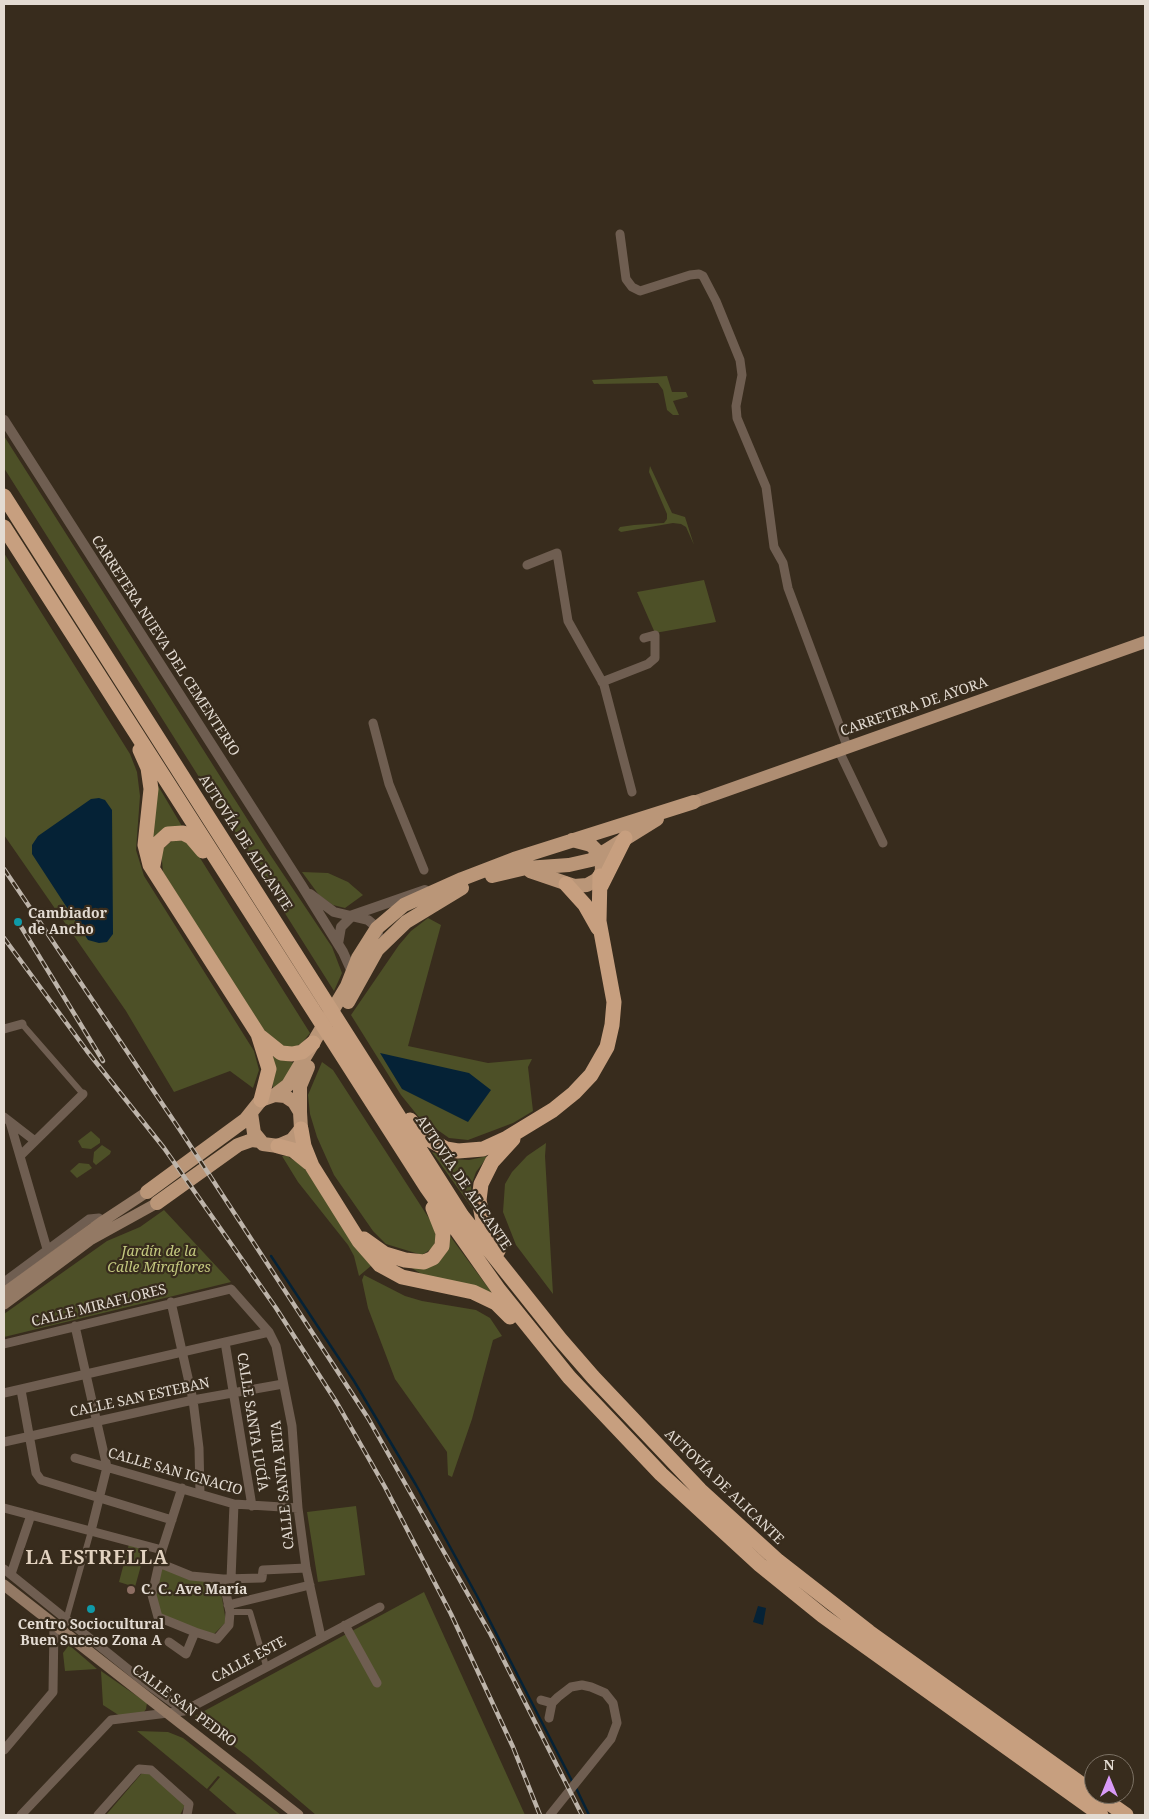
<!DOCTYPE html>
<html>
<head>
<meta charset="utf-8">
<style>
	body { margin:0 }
	#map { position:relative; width:1149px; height:1819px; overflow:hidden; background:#382c1d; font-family:"Noto Serif",serif }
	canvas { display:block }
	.frame { position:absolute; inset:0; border:5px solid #e3dbd2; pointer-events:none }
	.north { position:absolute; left:1084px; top:1754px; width:50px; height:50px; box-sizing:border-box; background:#382c1d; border:1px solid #7c7265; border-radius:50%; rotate:0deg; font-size:14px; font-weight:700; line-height:20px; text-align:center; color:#e3dbd2 }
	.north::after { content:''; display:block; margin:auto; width:18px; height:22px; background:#d99af7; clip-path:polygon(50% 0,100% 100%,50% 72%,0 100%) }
</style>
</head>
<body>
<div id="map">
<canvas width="1149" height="1819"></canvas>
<div class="frame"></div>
<div class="north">N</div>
</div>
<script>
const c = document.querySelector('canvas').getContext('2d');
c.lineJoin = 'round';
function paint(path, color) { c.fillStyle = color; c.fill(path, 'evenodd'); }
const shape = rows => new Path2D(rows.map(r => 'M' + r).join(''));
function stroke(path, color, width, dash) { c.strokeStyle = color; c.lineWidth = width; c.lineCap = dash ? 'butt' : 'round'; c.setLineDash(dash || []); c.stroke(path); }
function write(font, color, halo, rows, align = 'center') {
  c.font = font + ' "Noto Serif",serif'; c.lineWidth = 4.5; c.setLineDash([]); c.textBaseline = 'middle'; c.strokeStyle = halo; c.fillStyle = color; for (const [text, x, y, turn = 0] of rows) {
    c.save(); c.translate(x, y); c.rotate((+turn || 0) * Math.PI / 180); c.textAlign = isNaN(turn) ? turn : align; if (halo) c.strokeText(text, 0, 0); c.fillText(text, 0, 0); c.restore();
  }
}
paint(shape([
	[667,376,672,392,686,392,688,397,673,401,679,415,673,415,667,410,663,390,658,383,594,384,592,380],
	[4,436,265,847,332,947,342,973,334,991,4,468],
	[650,466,672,513,685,517,694,545,686,527,681,524,673,523,621,532,618,530,620,527,634,525,664,523,667,519,667,514,649,472],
	[4,553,130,754,137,772,140,796,136,850,144,876,254,1051,259,1070,253,1088,230,1071,174,1092,126,1011,4,835],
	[704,580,716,622,655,633,637,592],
	[157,784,183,828,152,844],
	[173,840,185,841,195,850,310,1033,302,1043,295,1047,288,1048,269,1040,163,872,161,850],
	[302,872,328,873,348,882,363,895,345,908,333,905,319,895],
	[428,918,441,925,408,1046,488,1063,532,1059,528,1067,533,1111,513,1123,468,1140,449,1138,418,1116,401,1095,351,1015,399,945,411,931],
	[272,1056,294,1063,291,1074,273,1089],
	[322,1062,333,1070,432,1223,436,1235,434,1247,422,1255,386,1244,373,1231,334,1175,317,1137,310,1114,308,1095],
	[91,1131,100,1139,100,1143,91,1149,82,1148,78,1141],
	[546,1143,545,1156,553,1294,516,1245,503,1212,505,1184,512,1172,527,1156],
	[102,1145,111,1151,110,1154,96,1165,93,1162,94,1152],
	[432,1152,451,1159,469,1160,488,1156,476,1172,471,1186,472,1208],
	[282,1156,287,1156,303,1166,372,1265,359,1276,354,1256,348,1245,298,1182],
	[79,1163,89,1164,92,1168,77,1178,70,1171],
	[164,1210,231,1282,4,1337,4,1314,107,1241,140,1227],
	[450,1236,492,1293,423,1275,407,1265,418,1267],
	[364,1275,405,1296,422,1301,476,1310,490,1318,502,1336,493,1340,472,1419,452,1477,448,1475,447,1452,395,1379,368,1308,362,1280],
	[356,1506,365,1575,318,1582,307,1512],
	[129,1544,145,1551,135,1587,119,1582],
	[159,1564,219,1580,226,1622,213,1635,158,1615,154,1593],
	[424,1592,525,1815,316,1815,248,1757,195,1716],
	[69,1645,97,1669,65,1671,63,1653],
	[101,1671,147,1703,146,1709,144,1712,120,1716,103,1705],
	[137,1731,168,1732,183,1738,281,1815,238,1815,209,1790,220,1777,218,1776,207,1789],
	[142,1773,151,1774,185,1805,180,1815,106,1815]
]), '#4d5027');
paint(shape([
	[99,798,105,800,112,810,113,934,107,942,99,943,88,940,32,854,32,845,38,836,91,799],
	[380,1053,469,1073,491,1090,468,1122,402,1089],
	[758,1606,766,1608,763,1625,753,1622]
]), '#052236');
stroke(shape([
	[271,1256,354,1381,416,1485,477,1596,573,1783],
	[576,1788,589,1815]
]), '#052236', 2.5);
stroke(shape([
	[22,1024,83,1094],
	[230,1612,250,1612,266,1666],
	[66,1620,91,1531]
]), '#6f5e51', 6);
stroke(shape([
	[620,234,626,279,632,287,640,291,690,275,699,274,703,276,716,301,740,360,742,375,736,406,737,418,766,487,774,547,783,563,788,588,847,746],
	[527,565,557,553,568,621,604,685,632,792],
	[602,682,648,664,655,658,655,635,644,638],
	[373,723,389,784,424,870],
	[838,749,883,843],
	[4,1029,22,1024],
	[4,1117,35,1141],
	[10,1122,47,1249],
	[20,1156,83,1094],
	[4,1282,89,1219,99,1218,103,1221],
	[171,1302,193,1400,199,1448,200,1493],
	[75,1326,107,1467,91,1531],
	[225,1342,252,1506],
	[4,1344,231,1289,269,1332,276,1346,292,1426,298,1508,306,1568,321,1637],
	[21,1390,36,1473,41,1480,172,1520],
	[4,1393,269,1332],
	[4,1442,193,1400,283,1384],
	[75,1458,234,1504,298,1508],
	[182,1488,162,1550,152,1595,158,1617,195,1632],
	[4,1508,162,1550],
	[159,1563,191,1576,223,1579,262,1578,263,1570,306,1568],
	[4,1569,139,1678,184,1711],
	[11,1574,31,1515],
	[231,1579,234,1504],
	[228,1605,310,1585],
	[345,1625,377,1683],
	[169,1642,186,1654,195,1632,217,1639,229,1625,230,1612,223,1579],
	[541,1700,552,1703],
	[549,1718,552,1703,558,1697,571,1687,582,1685,591,1687,605,1693,613,1703,617,1723,611,1739,550,1815],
	[4,1750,53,1692,54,1624],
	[21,1815,111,1720,184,1711,380,1607],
	[98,1815,139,1769,151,1770,189,1804,187,1815]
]), '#6f5e51', 9);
stroke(shape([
	[4,420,302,886,343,952,352,972],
	[310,894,334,912,368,920,374,925,378,933],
	[338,944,341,927,353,915,425,890]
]), '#6f5e51', 10);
stroke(shape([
	[4,1293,103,1221,147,1192],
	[4,1304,90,1240,157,1203],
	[4,1585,298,1815]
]), '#937964', 11);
stroke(shape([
	[694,802,1145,642]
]), '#ae8d72', 12);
stroke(shape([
	[530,871,574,886,587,885,596,880,600,876,602,870,601,855,591,845,572,840],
	[492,876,526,868,569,865,591,860,657,819],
	[348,1002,377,950,406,922,462,888],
	[300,1112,300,1086,308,1067],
	[251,1113,254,1133,263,1144,278,1146,292,1140,301,1129,300,1112,294,1102,285,1096,275,1095],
	[147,1192,245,1120,261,1100,275,1095,288,1085,347,986,358,958,377,928,404,905,462,879,514,859,694,802],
	[157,1203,238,1145,252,1140,260,1141]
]), '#ba9678', 14);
stroke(shape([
	[4,496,462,1216,560,1339,593,1377,700,1490,778,1561,869,1632,1094,1793],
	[4,527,427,1188,499,1290,569,1377,661,1474,760,1565,823,1616,1101,1815],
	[140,750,148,768,151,789,145,845,150,865,258,1034,269,1069,261,1100],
	[153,865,157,844,168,834,183,833,191,837,203,851],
	[566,884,585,905,598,928],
	[601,886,625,838],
	[261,1037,281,1053,292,1054,302,1052,313,1043],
	[410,1120,425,1137,446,1149,458,1151,483,1149,507,1138,553,1110,574,1093,591,1075,607,1047,612,1025,614,1002,599,921,600,876],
	[301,1129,304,1146,312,1166,359,1241,380,1265,402,1277,473,1292,496,1303,510,1317],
	[278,1146,293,1150,309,1163],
	[364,1239,385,1254,405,1260,424,1262,433,1258,442,1246,443,1233,433,1208],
	[498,1251,483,1221,479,1200,481,1184,492,1162,513,1139],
	[1096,1794,1126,1815]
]), '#c79f7f', 15);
const rail = shape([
	[4,869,182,1133,368,1418,491,1635,582,1815],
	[17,920,103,1061],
	[4,938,87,1051,164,1148,276,1308,337,1403,385,1487,451,1614,513,1747,540,1815]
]);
stroke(rail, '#bdb4aa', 4.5);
stroke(rail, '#382c1d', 2.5, [8]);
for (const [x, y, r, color] of [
	[18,922,5,"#0f9aa8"],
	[131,1590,5,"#8d6e63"],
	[91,1609,5,"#0f9aa8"]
]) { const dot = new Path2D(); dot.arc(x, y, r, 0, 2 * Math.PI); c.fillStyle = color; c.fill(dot); stroke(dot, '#382c1d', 2); }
write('14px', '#e3dbd2', '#382c1d', [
	["CARRETERA NUEVA DEL CEMENTERIO",165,646,57],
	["CARRETERA DE AYORA",914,707,-19],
	["AUTOVÍA DE ALICANTE",245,843,57],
	["AUTOVÍA DE ALICANTE",463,1183,56],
	["CALLE MIRAFLORES",99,1306,-14],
	["CALLE SAN ESTEBAN",140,1398,-12],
	["CALLE SANTA LUCÍA",252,1422,81],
	["CALLE SAN IGNACIO",175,1472,16],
	["CALLE SANTA RITA",283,1485,-96],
	["AUTOVÍA DE ALICANTE",724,1487,44],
	["CALLE ESTE",249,1660,-28],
	["CALLE SAN PEDRO",184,1706,37]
]);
write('bold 14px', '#e3dbd2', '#382c1d', [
	["Cambiador",28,914],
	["de Ancho",28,930],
	["C. C. Ave María",141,1590],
	["Centro Sociocultural",91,1625,"center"],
	["Buen Suceso Zona A",91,1641,"center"]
], 'left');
write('italic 14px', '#c3c87f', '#382c1d', [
	["Jardín de la",159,1252],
	["Calle Miraflores",159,1268]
]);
c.letterSpacing = '1px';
write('bold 19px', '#e1d1bf', '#382c1d', [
	["LA ESTRELLA",97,1559]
]);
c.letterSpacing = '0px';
</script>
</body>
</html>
